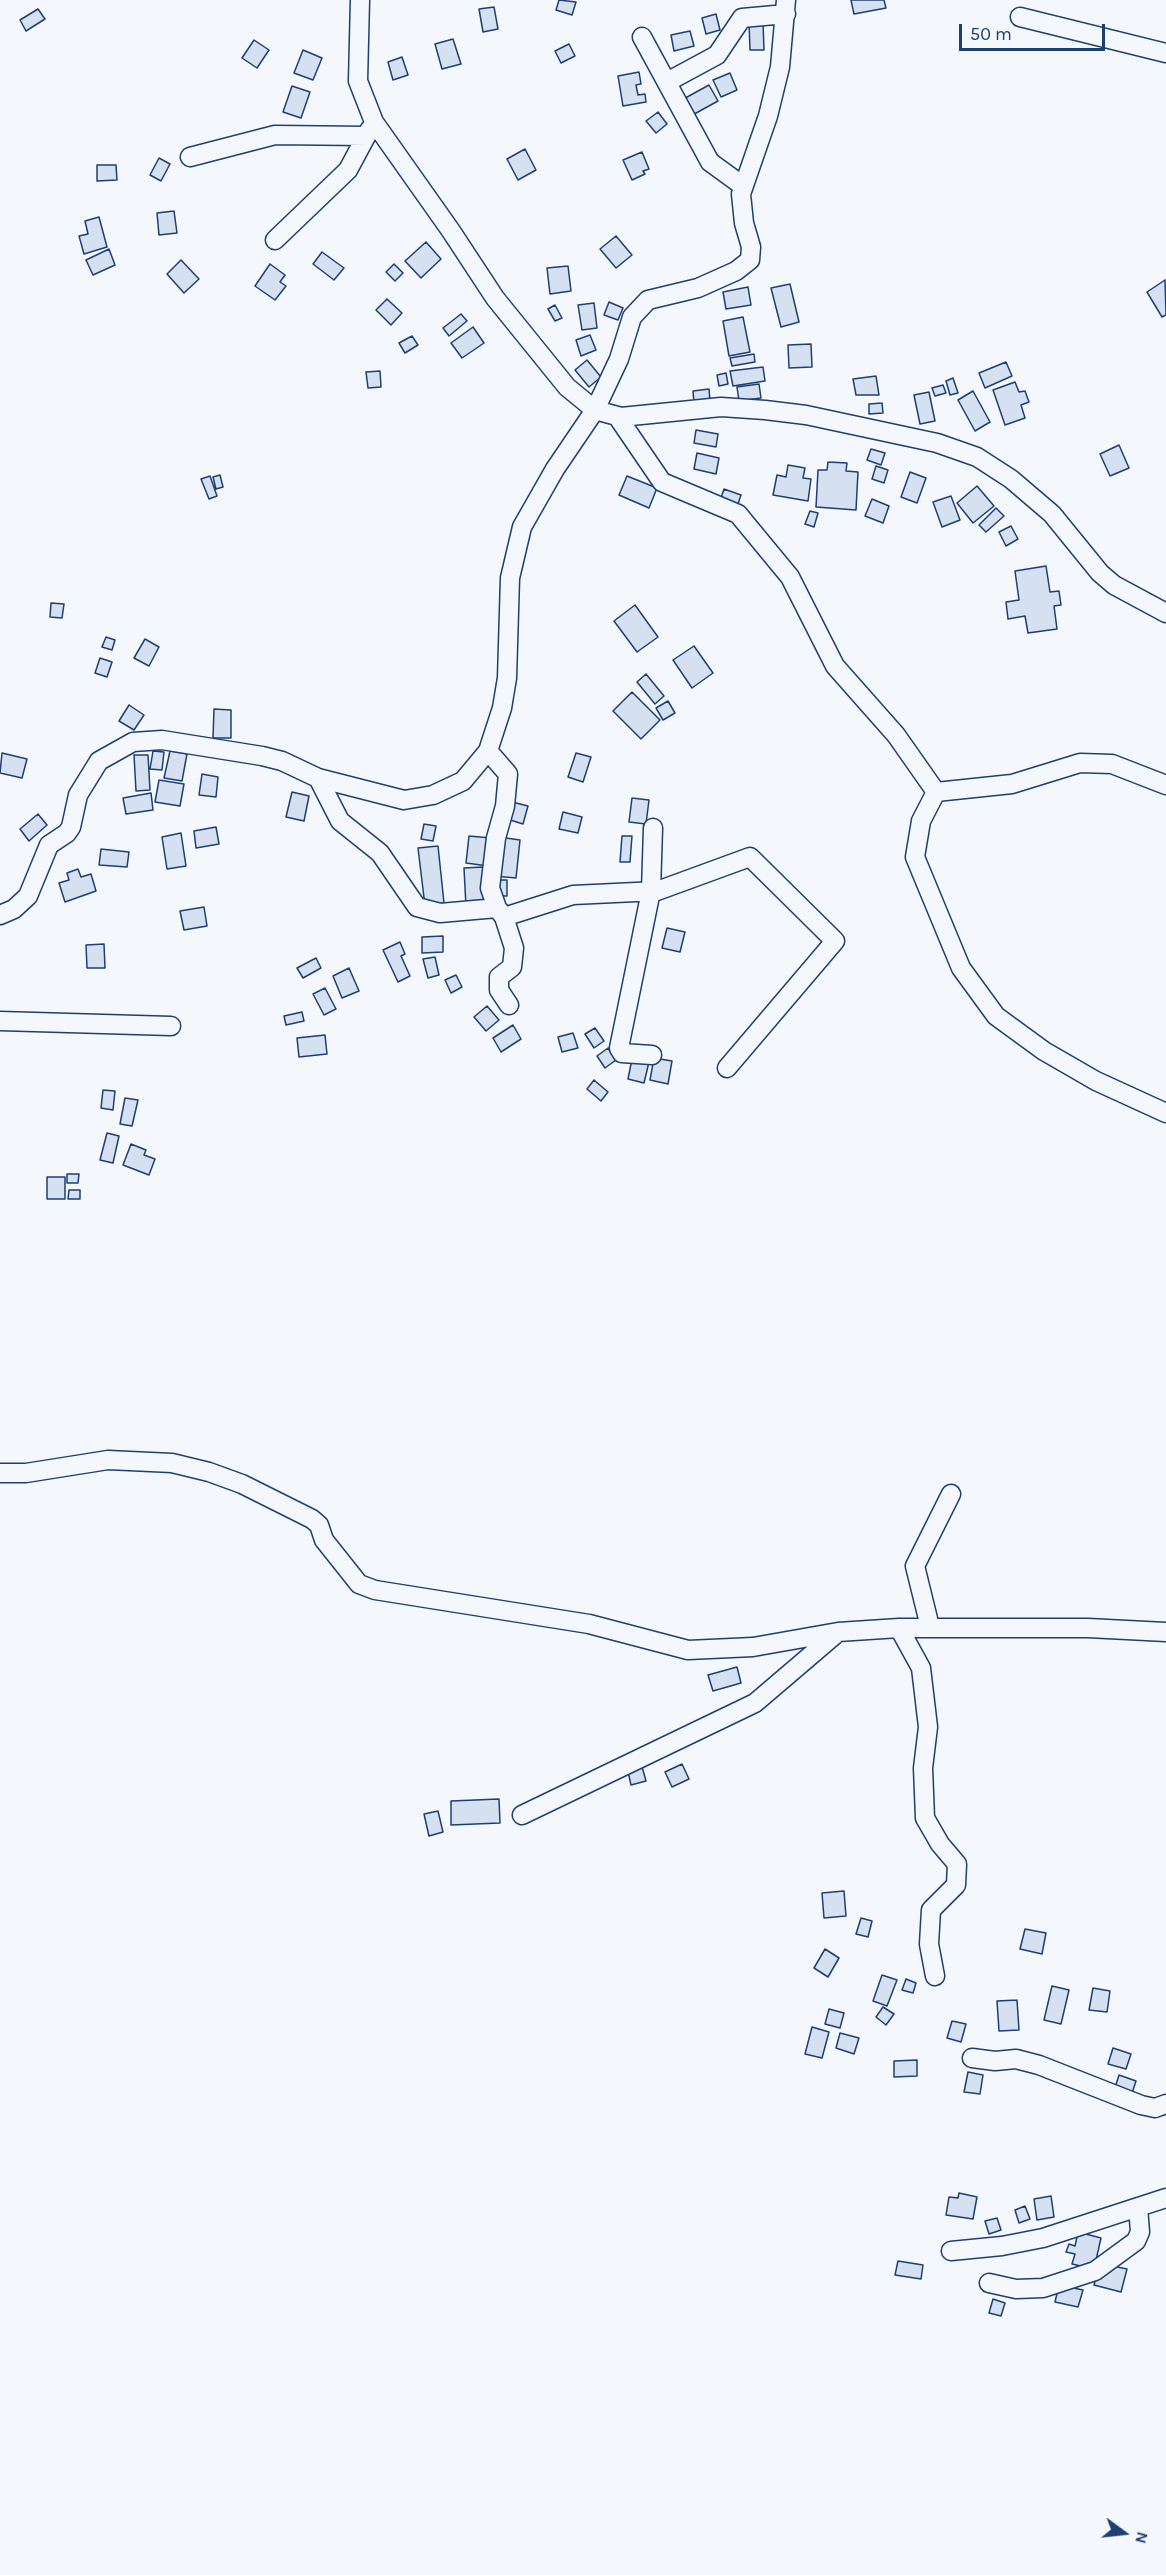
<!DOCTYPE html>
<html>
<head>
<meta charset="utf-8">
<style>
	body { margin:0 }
	#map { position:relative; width:1166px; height:2575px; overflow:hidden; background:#f4f7fb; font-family:Karla,sans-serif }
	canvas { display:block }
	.north { position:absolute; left:1094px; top:2503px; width:60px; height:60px; -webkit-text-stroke:4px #f4f7fb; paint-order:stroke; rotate:105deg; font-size:16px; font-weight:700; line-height:24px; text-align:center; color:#1d3f73 }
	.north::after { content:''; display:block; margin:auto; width:21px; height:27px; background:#1d3f73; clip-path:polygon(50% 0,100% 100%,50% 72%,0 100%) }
	.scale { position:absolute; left:959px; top:24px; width:146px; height:27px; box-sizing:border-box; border:3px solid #1d3f73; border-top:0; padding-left:8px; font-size:18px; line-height:21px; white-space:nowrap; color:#1d3f73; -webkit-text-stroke:4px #f4f7fb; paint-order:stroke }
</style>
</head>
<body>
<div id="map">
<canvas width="1166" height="2575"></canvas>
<div class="north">N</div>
<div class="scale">50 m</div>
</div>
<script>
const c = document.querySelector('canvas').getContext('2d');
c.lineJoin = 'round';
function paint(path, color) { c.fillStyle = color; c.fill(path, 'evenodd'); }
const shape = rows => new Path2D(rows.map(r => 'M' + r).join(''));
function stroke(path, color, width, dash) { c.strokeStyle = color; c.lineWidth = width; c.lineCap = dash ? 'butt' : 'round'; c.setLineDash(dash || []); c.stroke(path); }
const building = shape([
	[559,0,576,2,572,15,556,10,559,0],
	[851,0,884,0,886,8,854,14,851,0],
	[494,7,498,29,483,32,479,9,494,7],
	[38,9,45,19,26,31,20,20,38,9],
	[716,14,720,30,706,34,702,18,716,14],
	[749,22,763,22,764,50,750,50,749,22],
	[690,31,694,46,674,51,671,35,690,31],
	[453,39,461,64,442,69,435,44,453,39],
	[254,40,269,50,257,68,242,58,254,40],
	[569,44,575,56,561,63,555,51,569,44],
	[303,50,322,58,313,80,294,73,303,50],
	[402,57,408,75,393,80,388,62,402,57],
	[639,72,641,84,636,85,638,95,645,94,646,102,623,106,618,76,639,72],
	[730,73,737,90,721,97,713,80,730,73],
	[709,85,718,101,687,118,678,102,709,85],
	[292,86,310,92,301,118,283,112,292,86],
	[658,112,667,124,656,133,646,121,658,112],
	[525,149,536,170,518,180,507,159,525,149],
	[642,152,649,169,643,171,645,174,632,180,623,160,642,152],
	[159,158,170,164,161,181,150,175,159,158],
	[97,165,116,165,117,180,97,181,97,165],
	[174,211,177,233,159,235,157,213,174,211],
	[99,217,107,247,84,254,79,236,88,234,85,221,99,217],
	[616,236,632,255,616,268,600,249,616,236],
	[426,242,441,259,421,278,405,261,426,242],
	[109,249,115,265,93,275,86,260,109,249],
	[322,252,344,268,334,280,313,264,322,252],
	[181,260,199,279,184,293,167,274,181,260],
	[270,264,285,275,280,282,286,286,275,300,255,286,270,264],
	[394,264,403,273,395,281,386,272,394,264],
	[568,266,571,291,550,294,547,268,568,266],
	[1165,280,1166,315,1162,317,1147,292,1165,280],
	[790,284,799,322,781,327,771,288,790,284],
	[748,287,751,305,726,309,723,292,748,287],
	[387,299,402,313,391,325,376,310,387,299],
	[609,302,623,308,618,320,604,315,609,302],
	[594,303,597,328,582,330,578,305,594,303],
	[555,305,562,318,555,321,548,309,555,305],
	[461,314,467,321,449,336,443,328,461,314],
	[743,317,750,352,729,356,723,321,743,317],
	[473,327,484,343,462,358,451,343,473,327],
	[590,335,596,350,581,356,576,340,590,335],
	[412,336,418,345,405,353,399,343,412,336],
	[811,344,812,367,789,368,788,345,811,344],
	[754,354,755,362,732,366,730,358,754,354],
	[587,360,601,377,589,387,575,370,587,360],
	[1006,362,1012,376,985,388,979,373,1006,362],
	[763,367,765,381,733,386,730,371,763,367],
	[380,371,381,387,368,388,366,372,380,371],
	[726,373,728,384,719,386,717,375,726,373],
	[876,376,879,395,856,395,853,379,876,376],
	[953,378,958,393,950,395,946,381,953,378],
	[1015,382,1019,392,1025,391,1029,402,1021,405,1025,418,1005,425,993,390,1015,382],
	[759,384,761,398,739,401,737,387,759,384],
	[943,385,946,393,935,396,932,388,943,385],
	[709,389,710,401,694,403,693,391,709,389],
	[973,391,990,422,975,431,958,400,973,391],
	[929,392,935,421,920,424,914,395,929,392],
	[882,403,883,413,869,414,869,404,882,403],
	[696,430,718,434,716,447,694,443,696,430],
	[1119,445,1129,468,1110,476,1100,454,1119,445],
	[871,449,885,453,881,465,867,460,871,449],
	[697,453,719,458,716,474,694,469,697,453],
	[828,462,847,463,846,471,858,472,856,510,816,507,818,470,827,470,828,462],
	[788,465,805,468,803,478,811,479,808,501,773,495,777,475,786,477,788,465],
	[876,466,888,470,884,483,872,479,876,466],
	[910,472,926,478,917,503,901,497,910,472],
	[220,475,223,487,216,489,213,477,220,475],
	[210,476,217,496,209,499,201,479,210,476],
	[627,476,657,488,649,508,619,495,627,476],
	[977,486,994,506,973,523,957,503,977,486],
	[724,489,741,495,736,510,719,504,724,489],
	[951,496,960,520,942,527,933,502,951,496],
	[872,499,889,506,883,523,865,516,872,499],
	[996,508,1004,516,986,532,979,525,996,508],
	[810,511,818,513,814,527,805,524,810,511],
	[1011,526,1018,539,1006,546,999,532,1011,526],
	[1046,566,1050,592,1059,591,1061,605,1054,606,1057,629,1028,633,1025,616,1008,619,1006,602,1019,600,1015,571,1046,566],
	[51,603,64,604,62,618,50,617,51,603],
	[635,605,658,637,637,652,614,621,635,605],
	[106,637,115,640,112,650,102,647,106,637],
	[145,639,159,647,149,666,134,658,145,639],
	[694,646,713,673,692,688,673,660,694,646],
	[100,658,112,662,107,677,95,673,100,658],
	[646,674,664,696,655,704,637,682,646,674],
	[632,692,660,720,641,739,613,711,632,692],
	[668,701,675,713,663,720,656,708,668,701],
	[129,705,144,715,134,730,119,721,129,705],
	[214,709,231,710,231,738,213,738,214,709],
	[153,751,164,752,162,770,150,769,153,751],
	[170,751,187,754,182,781,164,778,170,751],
	[2,753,27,759,22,778,0,773,2,753],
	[576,753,591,757,583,782,568,777,576,753],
	[134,755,148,755,150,790,136,791,134,755],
	[202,774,218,777,216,797,199,795,202,774],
	[159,780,184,784,180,806,155,802,159,780],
	[292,792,309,796,304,821,286,817,292,792],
	[151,793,153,810,126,814,123,798,151,793],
	[632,798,649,800,646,824,629,822,632,798],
	[512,802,528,806,523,824,507,819,512,802],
	[563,812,582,817,578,833,559,829,563,812],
	[38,814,47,825,29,841,20,829,38,814],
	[424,824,436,826,433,841,421,839,424,824],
	[216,827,219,844,196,848,194,831,216,827],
	[181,833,186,866,167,869,162,837,181,833],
	[469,836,491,838,488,866,466,863,469,836],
	[622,836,632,836,630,862,620,862,622,836],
	[499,837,520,840,516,878,494,876,499,837],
	[438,846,444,903,425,906,418,848,438,846],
	[101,849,129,852,127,867,99,865,101,849],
	[483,867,485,906,466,907,464,868,483,867],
	[78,869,81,877,91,874,96,891,65,902,59,883,69,880,67,873,78,869],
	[497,880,507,880,507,896,497,896,497,880],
	[204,907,207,926,184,930,180,911,204,907],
	[667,928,685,932,680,952,662,948,667,928],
	[443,936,443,952,422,953,422,937,443,936],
	[400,942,405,954,401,956,410,976,398,982,383,950,400,942],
	[104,944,105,968,87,968,86,945,104,944],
	[435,957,439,975,428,978,423,959,435,957],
	[316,958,321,968,303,978,297,968,316,958],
	[349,968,359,991,342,998,333,976,349,968],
	[456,975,462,987,451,993,445,980,456,975],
	[325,988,336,1009,324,1015,313,994,325,988],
	[487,1006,499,1020,486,1031,474,1017,487,1006],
	[302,1012,304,1021,286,1025,284,1016,302,1012],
	[513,1025,521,1039,501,1052,493,1038,513,1025],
	[595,1028,604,1041,594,1048,585,1034,595,1028],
	[573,1033,578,1048,562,1052,558,1037,573,1033],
	[325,1035,327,1054,299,1057,297,1038,325,1035],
	[608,1048,616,1060,605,1068,597,1056,608,1048],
	[654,1058,672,1061,668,1084,650,1080,654,1058],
	[632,1059,649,1062,644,1083,628,1079,632,1059],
	[594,1080,608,1092,601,1101,587,1089,594,1080],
	[103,1090,115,1091,113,1110,101,1108,103,1090],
	[125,1098,138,1100,132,1126,120,1124,125,1098],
	[107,1133,119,1136,113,1163,100,1160,107,1133],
	[131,1144,146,1150,144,1155,155,1159,149,1175,123,1165,131,1144],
	[67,1174,79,1174,78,1183,67,1183,67,1174],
	[47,1177,65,1177,65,1199,47,1199,47,1177],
	[69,1190,80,1190,80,1199,68,1199,69,1190],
	[737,1667,741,1683,713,1691,708,1675,737,1667],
	[641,1763,646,1781,631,1785,627,1767,641,1763],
	[682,1764,689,1779,672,1787,665,1772,682,1764],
	[499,1799,500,1823,451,1825,451,1801,499,1799],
	[438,1811,443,1832,429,1836,424,1814,438,1811],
	[844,1891,846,1916,824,1918,822,1893,844,1891],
	[861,1918,872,1921,868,1937,856,1934,861,1918],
	[1025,1929,1046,1933,1042,1954,1020,1949,1025,1929],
	[825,1949,839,1958,828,1977,814,1968,825,1949],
	[882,1975,897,1980,887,2006,873,2001,882,1975],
	[906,1979,916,1983,913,1993,902,1990,906,1979],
	[1052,1986,1069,1990,1061,2024,1044,2020,1052,1986],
	[1093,1988,1110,1991,1107,2012,1089,2010,1093,1988],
	[1017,2000,1019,2030,999,2031,997,2001,1017,2000],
	[883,2007,894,2014,886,2025,876,2017,883,2007],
	[829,2009,844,2013,840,2028,825,2024,829,2009],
	[952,2021,966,2024,961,2042,947,2038,952,2021],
	[812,2027,829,2032,822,2058,805,2054,812,2027],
	[840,2033,859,2038,854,2054,836,2048,840,2033],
	[1113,2048,1131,2054,1126,2069,1108,2064,1113,2048],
	[917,2060,917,2076,894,2077,894,2061,917,2060],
	[968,2072,983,2075,980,2094,964,2092,968,2072],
	[1119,2075,1136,2081,1131,2096,1114,2091,1119,2075],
	[959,2193,977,2197,973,2219,946,2215,949,2197,958,2198,959,2193],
	[1051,2196,1054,2217,1037,2220,1034,2199,1051,2196],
	[1025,2206,1030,2219,1019,2223,1015,2210,1025,2206],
	[997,2218,1001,2230,989,2234,985,2221,997,2218],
	[1078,2232,1101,2238,1094,2269,1072,2264,1075,2254,1066,2252,1069,2244,1075,2246,1078,2232],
	[898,2261,923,2265,921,2279,895,2275,898,2261],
	[1108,2265,1127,2269,1121,2292,1094,2285,1098,2271,1108,2265],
	[1059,2285,1083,2290,1078,2307,1055,2302,1059,2285],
	[993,2299,1005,2303,1001,2316,989,2313,993,2299]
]);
paint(building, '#d5e0f0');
stroke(building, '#1d3f73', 1.5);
const street = shape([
	[360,0,358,81,374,122,451,231,495,298,567,387,595,410,621,417,721,407,765,410,806,415,937,443,977,457,1011,479,1052,514,1100,573,1114,585,1166,613],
	[1020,17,1166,53],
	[642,37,710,162,743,186],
	[667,82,717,55,742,18,786,14],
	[190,157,275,135,366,136],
	[275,240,348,170,370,129],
	[617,416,662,482,738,514,790,577,835,666,896,735,936,792],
	[488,751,508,774,505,806,496,838,490,888,497,908,504,917,573,895,657,891,750,857,835,941,727,1068],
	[318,778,340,821,380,853,417,907,440,913,497,908],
	[1166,785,1112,764,1080,763,1012,784,936,792,921,821,915,857,961,968,996,1016,1044,1051,1096,1081,1166,1113],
	[0,915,14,909,28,896,49,845,67,833,71,827,78,795,99,761,133,742,162,740,262,756,282,761,318,778,404,800,433,795,463,781,488,751,502,708,507,678,510,578,522,527,555,469,595,410,619,359,632,317,648,300,698,288,736,271,750,260,751,247,744,223,741,194,768,116,780,67,786,0],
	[504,917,514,948,512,967,499,977,499,990,509,1005],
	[0,1021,171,1026],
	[652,1055,622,1053,619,1048,651,891,653,828],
	[0,1473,26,1473,108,1460,172,1463,209,1472,242,1484,312,1519,319,1525,324,1540,359,1584,375,1590,589,1624,688,1650,753,1647,838,1632,899,1628,1088,1628,1166,1632],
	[930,1627,915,1566,951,1494],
	[899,1628,921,1668,928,1727,923,1768,925,1818,940,1844,957,1864,956,1885,931,1910,929,1944,935,1976],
	[522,1815,755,1703,837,1633],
	[972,2058,995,2061,1016,2059,1039,2065,1141,2105,1155,2108,1166,2104],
	[951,2251,1002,2246,1043,2238,1166,2198],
	[989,2283,1016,2289,1043,2288,1095,2271,1136,2241,1140,2232,1138,2207]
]);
stroke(street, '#1d3f73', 21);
stroke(street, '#f4f7fb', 18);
</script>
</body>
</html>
